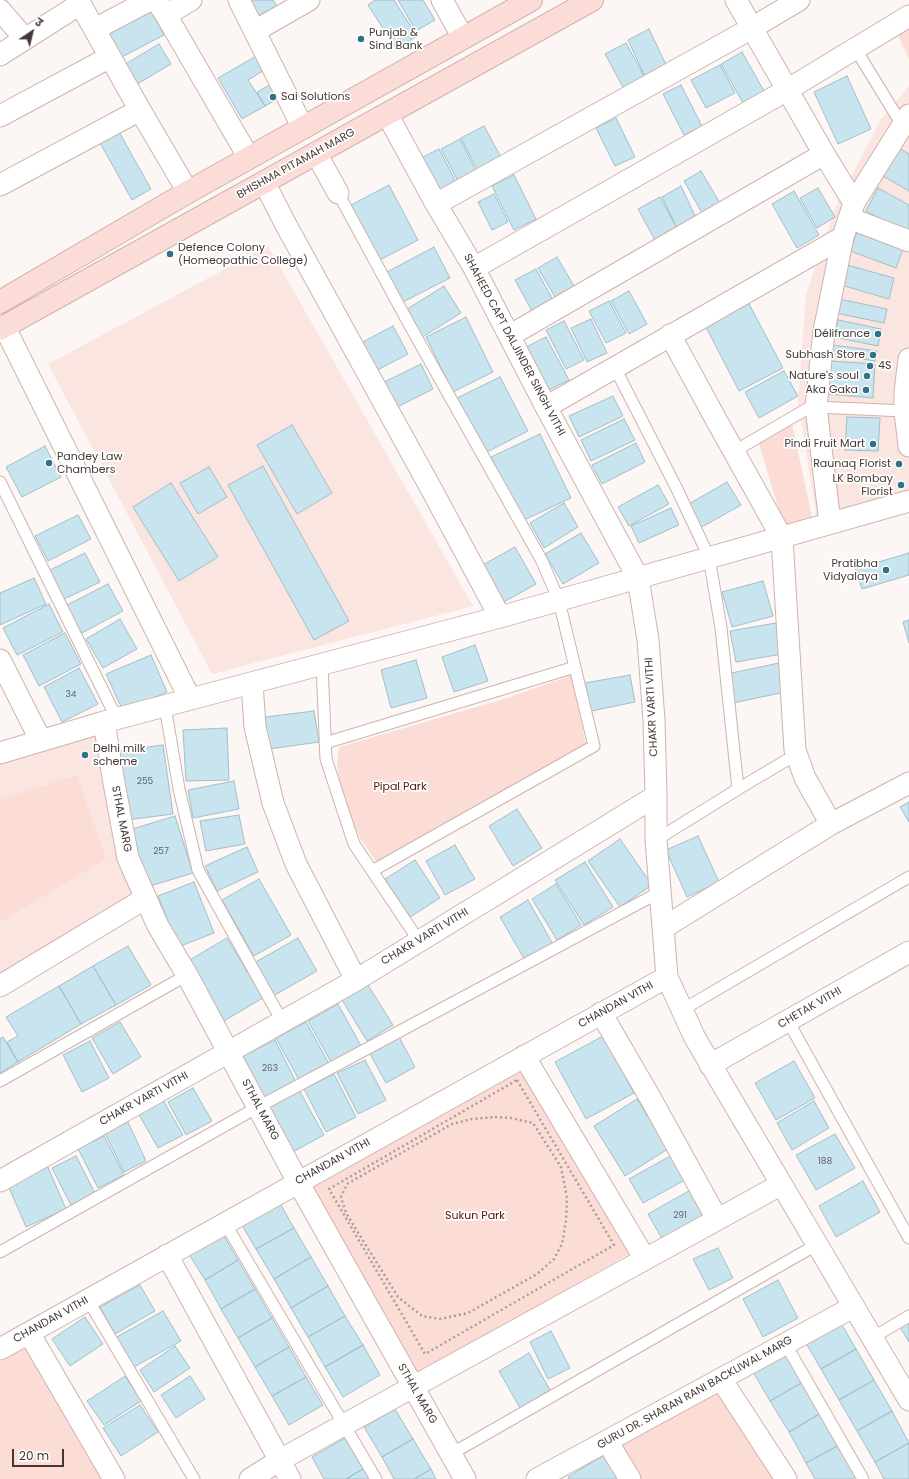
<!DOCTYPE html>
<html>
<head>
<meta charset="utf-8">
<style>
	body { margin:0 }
	#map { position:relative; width:909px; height:1479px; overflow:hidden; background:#fcf6f5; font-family:Poppins,"Noto Sans Devanagari",sans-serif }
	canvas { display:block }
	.north { position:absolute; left:12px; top:12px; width:40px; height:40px; -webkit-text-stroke:3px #fff; paint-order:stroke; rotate:35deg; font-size:11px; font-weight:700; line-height:16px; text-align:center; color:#433835 }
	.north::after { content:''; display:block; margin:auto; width:14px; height:18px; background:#433835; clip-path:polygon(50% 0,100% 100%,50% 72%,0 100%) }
	.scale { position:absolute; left:12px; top:1449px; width:52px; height:18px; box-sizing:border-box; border:2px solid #433835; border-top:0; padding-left:5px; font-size:12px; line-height:14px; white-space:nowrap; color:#433835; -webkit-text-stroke:3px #fff; paint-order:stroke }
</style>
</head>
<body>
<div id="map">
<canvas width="909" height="1479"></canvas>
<div class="north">उ</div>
<div class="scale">20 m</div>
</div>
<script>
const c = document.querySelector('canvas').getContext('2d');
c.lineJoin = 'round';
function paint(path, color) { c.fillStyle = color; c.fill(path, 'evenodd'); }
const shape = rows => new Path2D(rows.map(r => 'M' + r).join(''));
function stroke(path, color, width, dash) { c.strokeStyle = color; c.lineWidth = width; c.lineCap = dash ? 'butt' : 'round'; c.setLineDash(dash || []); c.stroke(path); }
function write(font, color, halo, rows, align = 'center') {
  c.font = font + ' Poppins,sans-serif'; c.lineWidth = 3.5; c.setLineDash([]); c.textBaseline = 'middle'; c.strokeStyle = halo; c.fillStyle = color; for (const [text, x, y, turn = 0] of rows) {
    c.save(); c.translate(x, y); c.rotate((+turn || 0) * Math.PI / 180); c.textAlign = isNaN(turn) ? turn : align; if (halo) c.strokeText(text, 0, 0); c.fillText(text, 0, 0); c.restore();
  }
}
paint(shape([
	[909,86,909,502,818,527,798,401,806,294,836,206,880,121],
	[268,246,473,606,212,674,48,364],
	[104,722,146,898,0,985,0,753]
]), '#fbe5e0');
paint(shape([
	[909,26,909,59,897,33],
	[792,424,812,517,784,527,759,444],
	[572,675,586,745,378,864,360,838,348,813,340,786,337,766,339,747,504,699],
	[77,775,106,859,0,922,0,800],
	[523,1063,631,1253,417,1375,308,1185],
	[29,1333,114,1479,0,1479,0,1349],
	[721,1382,784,1479,635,1479,615,1450]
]), '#fbddd6');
const building = shape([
	[241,0,273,0,277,6,252,19,241,0],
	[375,0,394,0,417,36,396,49,368,5,375,0],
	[398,0,423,0,435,20,416,31,398,0],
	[151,10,164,35,118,59,105,35,151,10],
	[649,29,669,71,647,81,628,40,649,29],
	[626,43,645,78,624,89,605,54,626,43],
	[159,44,171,64,134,86,122,66,159,44],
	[263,52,271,66,248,80,265,106,242,119,218,78,263,52],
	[742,52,764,91,743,103,721,64,742,52],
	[720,65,735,93,706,108,691,80,720,65],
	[847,76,871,129,838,144,814,92,847,76],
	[277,81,285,95,265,106,257,92,277,81],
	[681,85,702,126,684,135,663,94,681,85],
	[616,118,635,157,615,166,596,128,616,118],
	[484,126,503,161,479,173,461,138,484,126],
	[118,130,151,189,132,200,99,141,118,130],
	[460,139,477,173,459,183,441,149,460,139],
	[899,148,909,154,909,191,883,176,899,148],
	[439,149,457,184,435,195,417,160,439,149],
	[701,171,724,210,706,220,684,181,701,171],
	[514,175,536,219,514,230,492,186,514,175],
	[389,185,418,240,380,260,351,205,389,185],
	[681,186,697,220,679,232,662,197,681,186],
	[818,188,835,217,817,228,800,198,818,188],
	[878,188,909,205,909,234,866,211,878,188],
	[794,191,819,235,797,248,772,204,794,191],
	[494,194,508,222,492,230,478,202,494,194],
	[660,197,679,232,657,244,638,209,660,197],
	[857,232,903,249,896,268,850,251,857,232],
	[434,247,450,278,403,302,387,272,434,247],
	[557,257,574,286,555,297,538,268,557,257],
	[847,265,894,278,889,299,841,285,847,265],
	[536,269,554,302,533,313,515,280,536,269],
	[444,286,461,313,421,338,404,311,444,286],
	[629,291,647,324,629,334,611,301,629,291],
	[839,299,887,309,884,323,836,313,839,299],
	[609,301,626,333,606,343,589,311,609,301],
	[748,302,783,368,739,391,705,325,748,302],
	[466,317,493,372,453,392,426,337,466,317],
	[591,319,607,353,587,362,571,328,591,319],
	[838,320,881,329,878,346,834,337,838,320],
	[564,321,584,360,566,369,546,330,564,321],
	[393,326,408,354,372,373,357,345,393,326],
	[546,337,569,380,549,390,526,347,546,337],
	[833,345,877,351,875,361,832,354,833,345],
	[831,361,875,364,873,398,828,394,831,361],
	[421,364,433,389,393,409,380,384,421,364],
	[784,371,798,396,759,418,745,392,784,371],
	[500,377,528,431,485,453,457,398,500,377],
	[613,396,623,416,579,437,569,416,613,396],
	[847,417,880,418,878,451,845,450,847,417],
	[624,419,635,440,591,461,581,440,624,419],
	[292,425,332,493,297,514,257,445,292,425],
	[540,434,571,498,522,521,491,457,540,434],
	[636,443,645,462,602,484,592,465,636,443],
	[45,446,61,477,22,497,6,467,45,446],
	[263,466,349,621,314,640,228,485,263,466],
	[209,467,227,497,198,514,180,483,209,467],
	[727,482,741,505,700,528,687,505,727,482],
	[171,483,218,557,179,581,133,507,171,483],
	[658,485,669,504,629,526,618,507,658,485],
	[564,503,578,527,544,548,530,523,564,503],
	[671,508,679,525,639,543,631,526,671,508],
	[78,515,91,539,48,561,35,536,78,515],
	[581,533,599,563,563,584,545,554,581,533],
	[515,547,536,584,500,604,479,567,515,547],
	[85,553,100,582,60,601,46,572,85,553],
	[909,553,909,575,862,589,855,569,909,553],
	[34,578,46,604,0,625,0,593,34,578],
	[763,581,773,616,732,627,722,592,763,581],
	[108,584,123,611,80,634,65,606,108,584],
	[49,604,63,632,17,655,3,628,49,604],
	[120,619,137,649,103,668,86,639,120,619],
	[909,620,909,643,903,622,909,620],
	[776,623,782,654,736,662,730,631,776,623],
	[65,633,81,664,39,686,23,655,65,633],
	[475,645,488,681,454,692,442,657,475,645],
	[151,655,167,692,123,711,106,674,151,655],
	[416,660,427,698,391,708,381,670,416,660],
	[779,663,785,692,733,703,727,674,779,663],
	[79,668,98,704,62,722,44,687,79,668],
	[630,675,635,702,591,711,585,683,630,675],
	[314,711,319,742,269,749,265,717,314,711],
	[227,728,229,780,186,781,183,730,227,728],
	[163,745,173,814,126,820,116,751,163,745],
	[234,781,239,809,193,818,188,790,234,781],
	[909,802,909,822,900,807,909,802],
	[517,809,542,848,513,866,489,826,517,809],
	[239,815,245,844,206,851,200,821,239,815],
	[175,816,193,873,147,887,129,830,175,816],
	[698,836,719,882,687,897,666,850,698,836],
	[620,839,652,885,620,907,588,861,620,839],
	[455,845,475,879,445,895,426,861,455,845],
	[247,847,258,872,217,891,205,866,247,847],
	[415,860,440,898,410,917,385,879,415,860],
	[585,862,613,907,584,925,555,880,585,862],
	[259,879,291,935,254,956,222,900,259,879],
	[194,882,214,933,178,947,158,896,194,882],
	[556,884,581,925,557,940,532,899,556,884],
	[528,900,554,946,526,962,500,917,528,900],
	[227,938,263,998,224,1021,188,961,227,938],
	[298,938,317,971,273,996,254,963,298,938],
	[128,946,151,985,116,1005,93,966,128,946],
	[93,966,116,1005,81,1024,59,986,93,966],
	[368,985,393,1025,367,1041,342,1000,368,985],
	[59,986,81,1024,18,1062,7,1042,18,1036,6,1017,59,986],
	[338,1004,361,1046,331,1062,308,1021,338,1004],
	[120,1022,141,1057,113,1074,92,1038,120,1022],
	[306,1022,329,1064,299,1080,276,1038,306,1022],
	[398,1035,415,1067,386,1083,369,1052,398,1035],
	[603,1036,634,1093,586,1119,555,1062,603,1036],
	[3,1037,18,1062,0,1073,0,1039,3,1037],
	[275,1040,296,1082,264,1098,243,1056,275,1040],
	[90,1041,109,1078,82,1092,63,1055,90,1041],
	[365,1060,386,1100,358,1114,337,1073,365,1060],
	[794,1061,815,1098,776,1120,755,1083,794,1061],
	[334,1074,356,1117,326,1132,304,1089,334,1074],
	[193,1088,212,1121,186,1135,168,1102,193,1088],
	[299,1090,324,1135,289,1154,265,1109,299,1090],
	[637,1099,668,1149,625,1176,594,1126,637,1099],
	[163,1100,183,1135,158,1148,138,1113,163,1100],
	[814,1101,829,1128,792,1150,777,1123,814,1101],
	[128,1122,146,1161,124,1172,105,1133,128,1122],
	[835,1134,855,1168,816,1190,796,1155,835,1134],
	[104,1136,124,1175,98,1188,78,1149,104,1136],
	[672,1155,685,1180,643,1203,629,1179,672,1155],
	[76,1156,96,1195,72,1207,52,1168,76,1156],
	[47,1165,66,1209,26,1227,7,1183,47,1165],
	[863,1181,880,1212,836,1237,819,1206,863,1181],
	[694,1188,711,1218,665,1244,648,1214,694,1188],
	[277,1198,294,1228,256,1249,239,1220,277,1198],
	[294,1228,311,1257,274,1279,256,1249,294,1228],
	[221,1231,238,1260,205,1280,187,1251,221,1231],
	[718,1248,733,1278,709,1290,693,1259,718,1248],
	[311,1257,328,1286,291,1308,274,1279,311,1257],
	[238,1260,255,1289,221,1309,205,1280,238,1260],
	[778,1280,798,1318,763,1337,743,1299,778,1280],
	[140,1285,155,1311,115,1334,100,1307,140,1285],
	[328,1286,345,1316,308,1337,291,1308,328,1286],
	[255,1289,272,1318,238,1338,221,1309,255,1289],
	[163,1311,181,1341,132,1368,115,1338,163,1311],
	[345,1316,363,1345,325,1367,308,1337,345,1316],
	[85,1317,103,1344,70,1366,52,1339,85,1317],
	[272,1318,289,1347,255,1367,238,1338,272,1318],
	[838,1318,856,1349,821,1369,803,1338,838,1318],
	[909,1322,909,1342,900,1327,909,1322],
	[551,1331,570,1368,548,1379,530,1342,551,1331],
	[363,1345,380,1375,343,1397,325,1367,363,1345],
	[175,1346,190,1368,154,1392,140,1370,175,1346],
	[289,1347,306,1377,272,1396,255,1367,289,1347],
	[856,1349,874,1380,839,1400,821,1369,856,1349],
	[785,1351,803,1382,770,1401,752,1370,785,1351],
	[529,1353,550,1390,520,1408,499,1371,529,1353],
	[125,1376,141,1401,104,1425,87,1401,125,1376],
	[190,1376,205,1399,176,1418,161,1395,190,1376],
	[306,1377,323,1405,289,1425,272,1396,306,1377],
	[874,1380,892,1411,857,1431,839,1400,874,1380],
	[803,1382,821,1413,789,1432,770,1401,803,1382],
	[140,1405,158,1432,121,1456,103,1428,140,1405],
	[395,1409,413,1439,382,1457,364,1427,395,1409],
	[892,1411,909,1443,875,1462,857,1431,892,1411],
	[821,1413,839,1445,806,1463,789,1432,821,1413],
	[345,1438,363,1469,346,1479,324,1479,312,1457,345,1438],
	[413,1439,431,1469,414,1479,394,1479,382,1457,413,1439],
	[909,1443,909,1479,884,1479,875,1462,909,1443],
	[839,1445,857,1476,852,1479,815,1479,806,1463,839,1445],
	[606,1454,621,1479,569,1479,568,1477,606,1454],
	[363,1469,369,1479,346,1479,363,1469],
	[431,1469,436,1479,414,1479,431,1469]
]);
paint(building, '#c8e4ee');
stroke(building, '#a2bec7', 1);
const lane = shape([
	[855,48,902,125],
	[338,193,409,324,542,561,559,601,594,746,372,871],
	[615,368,676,487,709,557,721,628,738,789,656,840],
	[816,407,905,411],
	[733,452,817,403],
	[0,482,117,719],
	[322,664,326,759,354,844,419,941],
	[165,706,179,789,198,870,282,1021],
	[325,743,575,667],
	[738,789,797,754],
	[682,1010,909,877],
	[788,1021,909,1238],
	[0,1081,187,975],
	[225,1223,376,1479],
	[0,1252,258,1107,660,892],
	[88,1300,194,1479],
	[872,1338,909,1316],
	[785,1343,863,1479],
	[451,1454,816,1245]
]);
const street = shape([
	[78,0,140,110,188,192],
	[156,0,166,15,249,158],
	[239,0,303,128],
	[442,0,463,38],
	[736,0,824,154,854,203],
	[0,10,25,39],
	[166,15,191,0],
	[95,29,150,0],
	[255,31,309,0],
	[0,55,80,4],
	[0,116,110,57],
	[316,153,338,193],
	[264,182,286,225,434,494,500,617],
	[0,185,140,110],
	[436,204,752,28,799,0],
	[849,218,909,241],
	[474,268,787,90,909,16],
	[4,326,190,699],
	[670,335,713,414,782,538,795,750,805,778,831,824],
	[509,336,824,154],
	[909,359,905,392,905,411,909,446],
	[546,407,843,237],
	[830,523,816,407,824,331,843,237,854,203,909,115],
	[0,660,41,741],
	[252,683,255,727,273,803,296,864,356,980],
	[104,722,114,783,128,858,158,926,187,975,298,1182,465,1479],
	[0,753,104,722,500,617,909,501],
	[656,796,656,840,667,977,695,1038,909,1400],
	[663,928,831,824,909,783],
	[0,986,146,898],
	[601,1013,651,1099,717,1219],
	[524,1056,645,1259],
	[710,1065,909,952],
	[0,1181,356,980,656,796,654,720,648,640,638,578,546,407,474,268,436,204,387,114],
	[167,1255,290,1479],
	[29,1333,114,1479],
	[0,1349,667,977],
	[721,1379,786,1479],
	[607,1441,630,1479],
	[250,1479,280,1460,780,1185],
	[537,1479,853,1307]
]);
const secondary = shape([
	[0,302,188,192,531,0],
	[0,329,592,0]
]);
stroke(lane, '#ceb3ad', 13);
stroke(street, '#ceb3ad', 23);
stroke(secondary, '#ceb3ad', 24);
stroke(shape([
	[517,1080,614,1245,425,1354,329,1189,517,1080],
	[495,1117,511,1118,533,1123,561,1167,567,1198,566,1221,562,1244,554,1259,537,1274,468,1313,440,1319,422,1316,398,1297,346,1213,341,1197,347,1184,452,1124,471,1119,495,1117]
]), '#a69e9c', 2.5, [2, 3]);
stroke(lane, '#fff', 11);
stroke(street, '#fff', 21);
stroke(secondary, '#fbdcd6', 22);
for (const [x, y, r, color] of [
	[361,39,4,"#317285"],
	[273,97,4,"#317285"],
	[170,254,4,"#317285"],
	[878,334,4,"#317285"],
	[873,355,4,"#317285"],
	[870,366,4,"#317285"],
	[867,376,4,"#317285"],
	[866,390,4,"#317285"],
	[873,444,4,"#317285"],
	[49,463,4,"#317285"],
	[899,464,4,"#317285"],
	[901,485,4,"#317285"],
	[886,570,4,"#317285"],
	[85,755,4,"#317285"]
]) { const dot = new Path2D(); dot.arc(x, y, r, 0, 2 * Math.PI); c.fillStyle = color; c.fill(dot); stroke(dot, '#fff', 1.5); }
write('9px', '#646363', null, [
	["34",71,695],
	["255",145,782],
	["257",161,852],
	["263",270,1069],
	["188",825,1162],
	["291",680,1216]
]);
write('11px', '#433835', '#fff', [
	["Punjab &",369,33,"left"],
	["Sind Bank",369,46,"left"],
	["Sai Solutions",281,97,"left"],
	["Defence Colony",178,248,"left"],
	["(Homeopathic College)",178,261,"left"],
	["Délifrance",870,334],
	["Subhash Store",865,355],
	["4S",878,366,"left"],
	["Nature's soul",859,376],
	["Aka Gaka",858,390],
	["Pindi Fruit Mart",865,444],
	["Pandey Law",57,457,"left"],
	["Chambers",57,470,"left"],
	["Raunaq Florist",891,464],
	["LK Bombay",893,479],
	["Florist",893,492],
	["Pratibha",878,564],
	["Vidyalaya",878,577],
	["Delhi milk",93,749,"left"],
	["scheme",93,762,"left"]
], 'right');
write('11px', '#433835', '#fff', [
	["BHISHMA PITAMAH MARG",296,164,-29],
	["SHAHEED CAPT DALJINDER SINGH VITHI",514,345,62],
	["CHAKR VARTI VITHI",652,707,-93],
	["STHAL MARG",121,819,79],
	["CHAKR VARTI VITHI",425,937,-31],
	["CHANDAN VITHI",616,1005,-29],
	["CHETAK VITHI",810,1008,-30],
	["CHAKR VARTI VITHI",144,1099,-29],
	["STHAL MARG",260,1110,62],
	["CHANDAN VITHI",333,1162,-29],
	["CHANDAN VITHI",51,1320,-29],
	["GURU DR. SHARAN RANI BACKLIWAL MARG",695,1393,-29],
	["STHAL MARG",417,1394,60]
]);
write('11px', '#4d1307', '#fff', [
	["Pipal Park",400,787],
	["Sukun Park",475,1216]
]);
</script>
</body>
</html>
